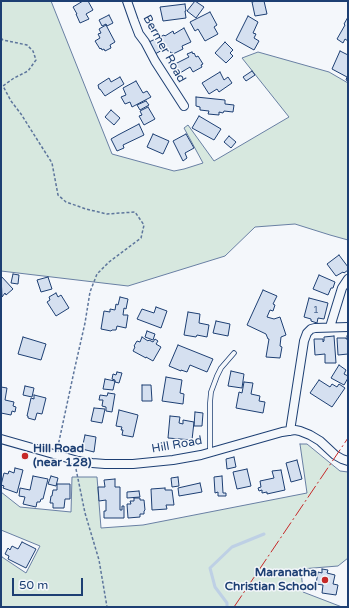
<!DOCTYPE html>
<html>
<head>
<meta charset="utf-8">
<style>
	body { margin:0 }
	#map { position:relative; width:349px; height:608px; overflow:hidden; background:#f4f7fb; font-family:"Varela Round",sans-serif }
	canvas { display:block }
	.frame { position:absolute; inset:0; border:2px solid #1d3f73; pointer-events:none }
	.scale { position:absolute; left:12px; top:578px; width:71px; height:18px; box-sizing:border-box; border:2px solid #1d3f73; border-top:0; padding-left:5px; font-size:12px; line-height:14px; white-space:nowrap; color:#1d3f73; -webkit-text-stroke:3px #f4f7fb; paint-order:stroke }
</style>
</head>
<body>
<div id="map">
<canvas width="349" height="608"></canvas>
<div class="frame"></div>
<div class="scale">50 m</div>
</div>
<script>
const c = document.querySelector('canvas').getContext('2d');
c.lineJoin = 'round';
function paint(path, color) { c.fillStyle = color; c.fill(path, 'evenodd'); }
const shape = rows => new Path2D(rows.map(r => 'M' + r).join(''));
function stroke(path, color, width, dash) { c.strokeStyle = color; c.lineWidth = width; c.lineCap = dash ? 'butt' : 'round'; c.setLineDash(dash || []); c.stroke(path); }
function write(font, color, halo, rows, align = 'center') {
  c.font = font + ' "Varela Round",sans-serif'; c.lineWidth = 3; c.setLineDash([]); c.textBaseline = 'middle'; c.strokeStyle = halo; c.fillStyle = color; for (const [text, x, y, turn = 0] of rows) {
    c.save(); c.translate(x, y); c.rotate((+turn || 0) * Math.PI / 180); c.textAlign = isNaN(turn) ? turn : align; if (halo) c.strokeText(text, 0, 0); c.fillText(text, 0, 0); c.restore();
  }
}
const green = shape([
	[1,1,51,1,112,154,174,171,184,169,203,163,184,128,188,125,214,161,289,117,242,58,258,52,329,72,348,83,348,240,330,235,295,224,255,227,225,256,128,286,1,271,1,1],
	[300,444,307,444,340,471,348,472,348,558,338,566,301,569,303,592,342,607,1,607,1,555,2,557,26,573,40,546,1,530,1,492,20,507,71,512,72,477,97,477,101,528,143,525,307,493,300,444]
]);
paint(green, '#d7e8df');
stroke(green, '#687fa3', 1);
stroke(shape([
	[227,607,227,603,215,587,210,568,232,547,264,534]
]), '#bed0e5', 3);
const building = shape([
	[83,1,88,1,93,10,86,14,89,19,80,23,76,14,77,14,73,7,83,1],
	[195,1,204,7,196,18,187,11,195,1],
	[256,1,264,1,267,14,255,16,252,2,256,1],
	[185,4,186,11,185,11,186,18,163,21,160,7,185,4],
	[210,12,217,25,214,27,218,34,205,41,198,29,195,31,190,22,210,12],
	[109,15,113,23,107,26,106,24,102,26,99,20,109,15],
	[248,16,258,22,253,33,256,34,254,38,259,41,254,50,236,40,248,16],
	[348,17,348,41,345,39,343,43,337,39,345,25,344,24,348,17],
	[106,25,115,42,110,45,111,48,105,51,104,49,102,50,101,48,100,49,95,41,100,38,98,34,101,33,99,29,106,25],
	[184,28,191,42,182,46,183,49,173,54,173,53,171,53,168,49,166,50,166,48,155,54,149,42,164,35,165,36,173,31,174,34,184,28],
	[225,42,233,50,230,53,233,56,226,63,215,53,225,42],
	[340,51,348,55,348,81,346,80,347,77,332,69,340,51],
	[192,52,193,54,194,53,196,57,198,56,203,64,201,65,202,67,193,72,190,67,180,73,175,64,189,57,187,54,192,52],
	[252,71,255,75,246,81,243,77,252,71],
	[220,72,224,80,228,77,232,83,219,92,217,89,209,94,202,83,220,72],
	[120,77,124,84,105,96,100,89,99,89,98,85,109,78,111,82,120,77],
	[136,81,143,93,147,91,151,97,132,107,130,102,125,104,121,97,126,95,123,88,136,81],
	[196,97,225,100,225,104,234,105,233,112,224,111,223,113,219,112,219,115,208,114,209,111,200,110,200,107,196,106,196,97],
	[146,101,149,105,140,110,137,105,146,101],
	[148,107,155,119,144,125,139,116,142,115,140,111,148,107],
	[111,110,120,118,114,125,105,117,111,110],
	[199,116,221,129,214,140,192,128,199,116],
	[139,124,144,135,123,145,124,148,117,151,111,139,118,135,139,124],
	[153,134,169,141,163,154,147,147,153,134],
	[186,134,194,148,185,153,187,158,183,161,173,141,186,134],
	[229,136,236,142,231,148,224,142,229,136],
	[339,255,348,267,348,270,344,273,343,272,336,276,327,264,339,255],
	[13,274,19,275,18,284,11,283,13,274],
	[319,275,335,282,333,288,331,288,328,295,313,289,319,275],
	[1,276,13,289,6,295,5,293,2,297,1,276],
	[48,277,52,289,41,292,37,280,48,277],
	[263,290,277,296,273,304,275,305,273,311,270,310,267,317,274,319,280,317,286,335,281,337,280,346,282,347,280,358,266,357,269,339,268,339,266,334,247,325,263,290],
	[56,293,58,297,61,295,69,308,56,316,47,302,50,300,49,297,56,293],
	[120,297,128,299,126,309,124,308,123,315,128,315,126,328,117,326,116,330,112,330,111,331,101,329,104,311,110,312,110,309,115,310,116,304,118,305,120,297],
	[309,298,328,303,324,319,318,318,317,323,311,321,311,319,304,317,309,298],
	[156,307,167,311,161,328,137,319,142,309,154,313,156,307],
	[188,312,200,314,199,323,209,325,207,337,197,335,196,337,184,335,188,312],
	[216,321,230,324,228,336,213,333,216,321],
	[147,331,155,334,153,340,145,337,147,331],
	[334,336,336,363,325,363,325,354,315,355,314,339,323,339,323,342,324,341,324,337,334,336],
	[347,336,348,336,348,359,348,354,338,355,337,338,346,338,346,339,347,339,347,336],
	[23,337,46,344,41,360,18,354,23,337],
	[142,337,148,341,149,340,153,342,155,339,158,341,156,344,161,347,153,361,146,357,146,358,133,351,135,347,134,346,137,341,140,342,142,337],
	[178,345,213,359,207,372,190,365,187,372,181,370,181,371,169,366,178,345],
	[339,365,346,370,344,374,348,376,348,378,344,385,331,378,339,365],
	[231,371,244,374,242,388,228,386,231,371],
	[117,372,122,373,119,383,115,382,115,380,112,379,113,374,116,375,117,372],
	[166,377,182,380,180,393,184,394,183,404,162,401,166,377],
	[105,379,115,381,113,390,103,389,105,379],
	[319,380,330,387,332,384,337,387,339,384,345,388,332,407,310,393,319,380],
	[244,382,253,383,251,394,260,396,259,401,265,402,263,413,236,408,239,392,242,393,244,382],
	[142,385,151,385,152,401,142,401,142,385],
	[25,386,34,388,32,397,23,395,25,386],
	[1,387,7,388,5,400,14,402,13,406,16,407,15,412,12,411,11,415,1,413,1,387],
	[108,393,115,394,112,412,106,411,106,407,102,406,103,400,99,400,100,395,107,396,108,393],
	[34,395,46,398,42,414,37,413,35,420,28,418,28,416,27,416,31,398,34,399,34,395],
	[94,408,105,409,102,423,91,421,94,408],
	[119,410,138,415,133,437,122,435,123,430,121,430,122,427,116,426,119,410],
	[195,412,203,413,202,426,194,426,195,412],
	[170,416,180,417,179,423,183,424,183,420,194,422,192,440,168,438,170,416],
	[85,435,96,437,94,452,82,449,85,435],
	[234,457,236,467,227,469,226,459,234,457],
	[297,460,302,479,291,482,286,463,297,460],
	[15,468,23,470,17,493,3,488,4,486,1,485,4,473,8,474,9,471,14,473,15,468],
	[247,469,251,486,237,489,233,472,247,469],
	[281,470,285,490,267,494,267,492,262,493,262,490,259,491,258,488,261,487,260,481,274,478,272,471,281,470],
	[33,476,48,479,43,499,41,499,40,502,37,502,36,507,23,504,25,497,19,496,20,488,30,490,33,476],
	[51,476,58,478,56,486,48,484,51,476],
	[222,476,223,493,226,493,226,496,218,496,218,492,215,493,214,477,222,476],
	[178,477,179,486,172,487,171,478,178,477],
	[115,479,115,487,120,487,120,510,122,510,122,506,124,506,124,518,104,518,104,511,106,511,106,500,99,501,98,487,105,487,104,480,115,479],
	[200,483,202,492,179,496,178,488,200,483],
	[57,484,70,484,70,499,65,499,64,508,53,508,53,503,50,503,51,496,52,496,53,490,57,490,57,484],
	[165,488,165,490,172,490,174,505,166,505,167,509,152,510,151,489,165,488],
	[139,491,140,497,127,498,127,492,139,491],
	[134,498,140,498,140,500,144,500,145,510,144,511,144,514,140,514,140,517,128,518,127,504,131,504,130,501,134,501,134,498],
	[22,542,36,549,26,568,8,559,9,556,5,554,8,548,10,550,12,546,18,549,22,542],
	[322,569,328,570,327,573,335,575,333,584,338,585,336,595,322,593,323,585,316,584,318,572,322,573,322,569]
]);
paint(building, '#d5e0f0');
stroke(building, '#1d3f73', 1);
const lane = shape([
	[210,452,210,403,211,392,217,376,221,368,234,353]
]);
const street = shape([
	[127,1,134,21,139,34,145,42,155,61,184,106],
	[330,327,342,288,348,279],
	[290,431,304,341,307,333,311,329,315,328,348,327],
	[1,439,78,461,92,463,105,464,133,464,173,460,201,455,282,432,295,430,300,431,310,435,320,441,335,455,342,459,348,461]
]);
stroke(lane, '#1d3f73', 5.5);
stroke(street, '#1d3f73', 10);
stroke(shape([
	[1,38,3,40,27,45,33,51,36,60,28,71,14,78,3,86,11,101,21,114,52,163,58,195,66,202,86,209,107,214,135,212,144,225,141,238,109,262,97,274,90,292,85,323,75,367,58,446],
	[76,469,85,513,99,560,107,607]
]), '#5e769c', 1.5, [3, 2]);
stroke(lane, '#f4f7fb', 4);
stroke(street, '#f4f7fb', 8);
stroke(shape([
	[234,607,348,438]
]), '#c62828', 1, [14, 3, 2, 3]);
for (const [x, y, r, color] of [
	[25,456,4,"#c62828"],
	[325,580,4,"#c62828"]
]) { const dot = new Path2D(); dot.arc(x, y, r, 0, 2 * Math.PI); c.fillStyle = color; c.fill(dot); stroke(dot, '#f4f7fb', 1.5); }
write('10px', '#4b6792', null, [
	["1",316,310]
]);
write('12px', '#1d3f73', '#f4f7fb', [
	["Bermer Road",164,49,61],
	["Hill Road",177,445,-10]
]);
write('bold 12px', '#1d3f73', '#f4f7fb', [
	["Hill Road",33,449],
	["(near 128)",33,463],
	["Maranatha",317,573,"right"],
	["Christian School",317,587,"right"]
], 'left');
</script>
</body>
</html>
